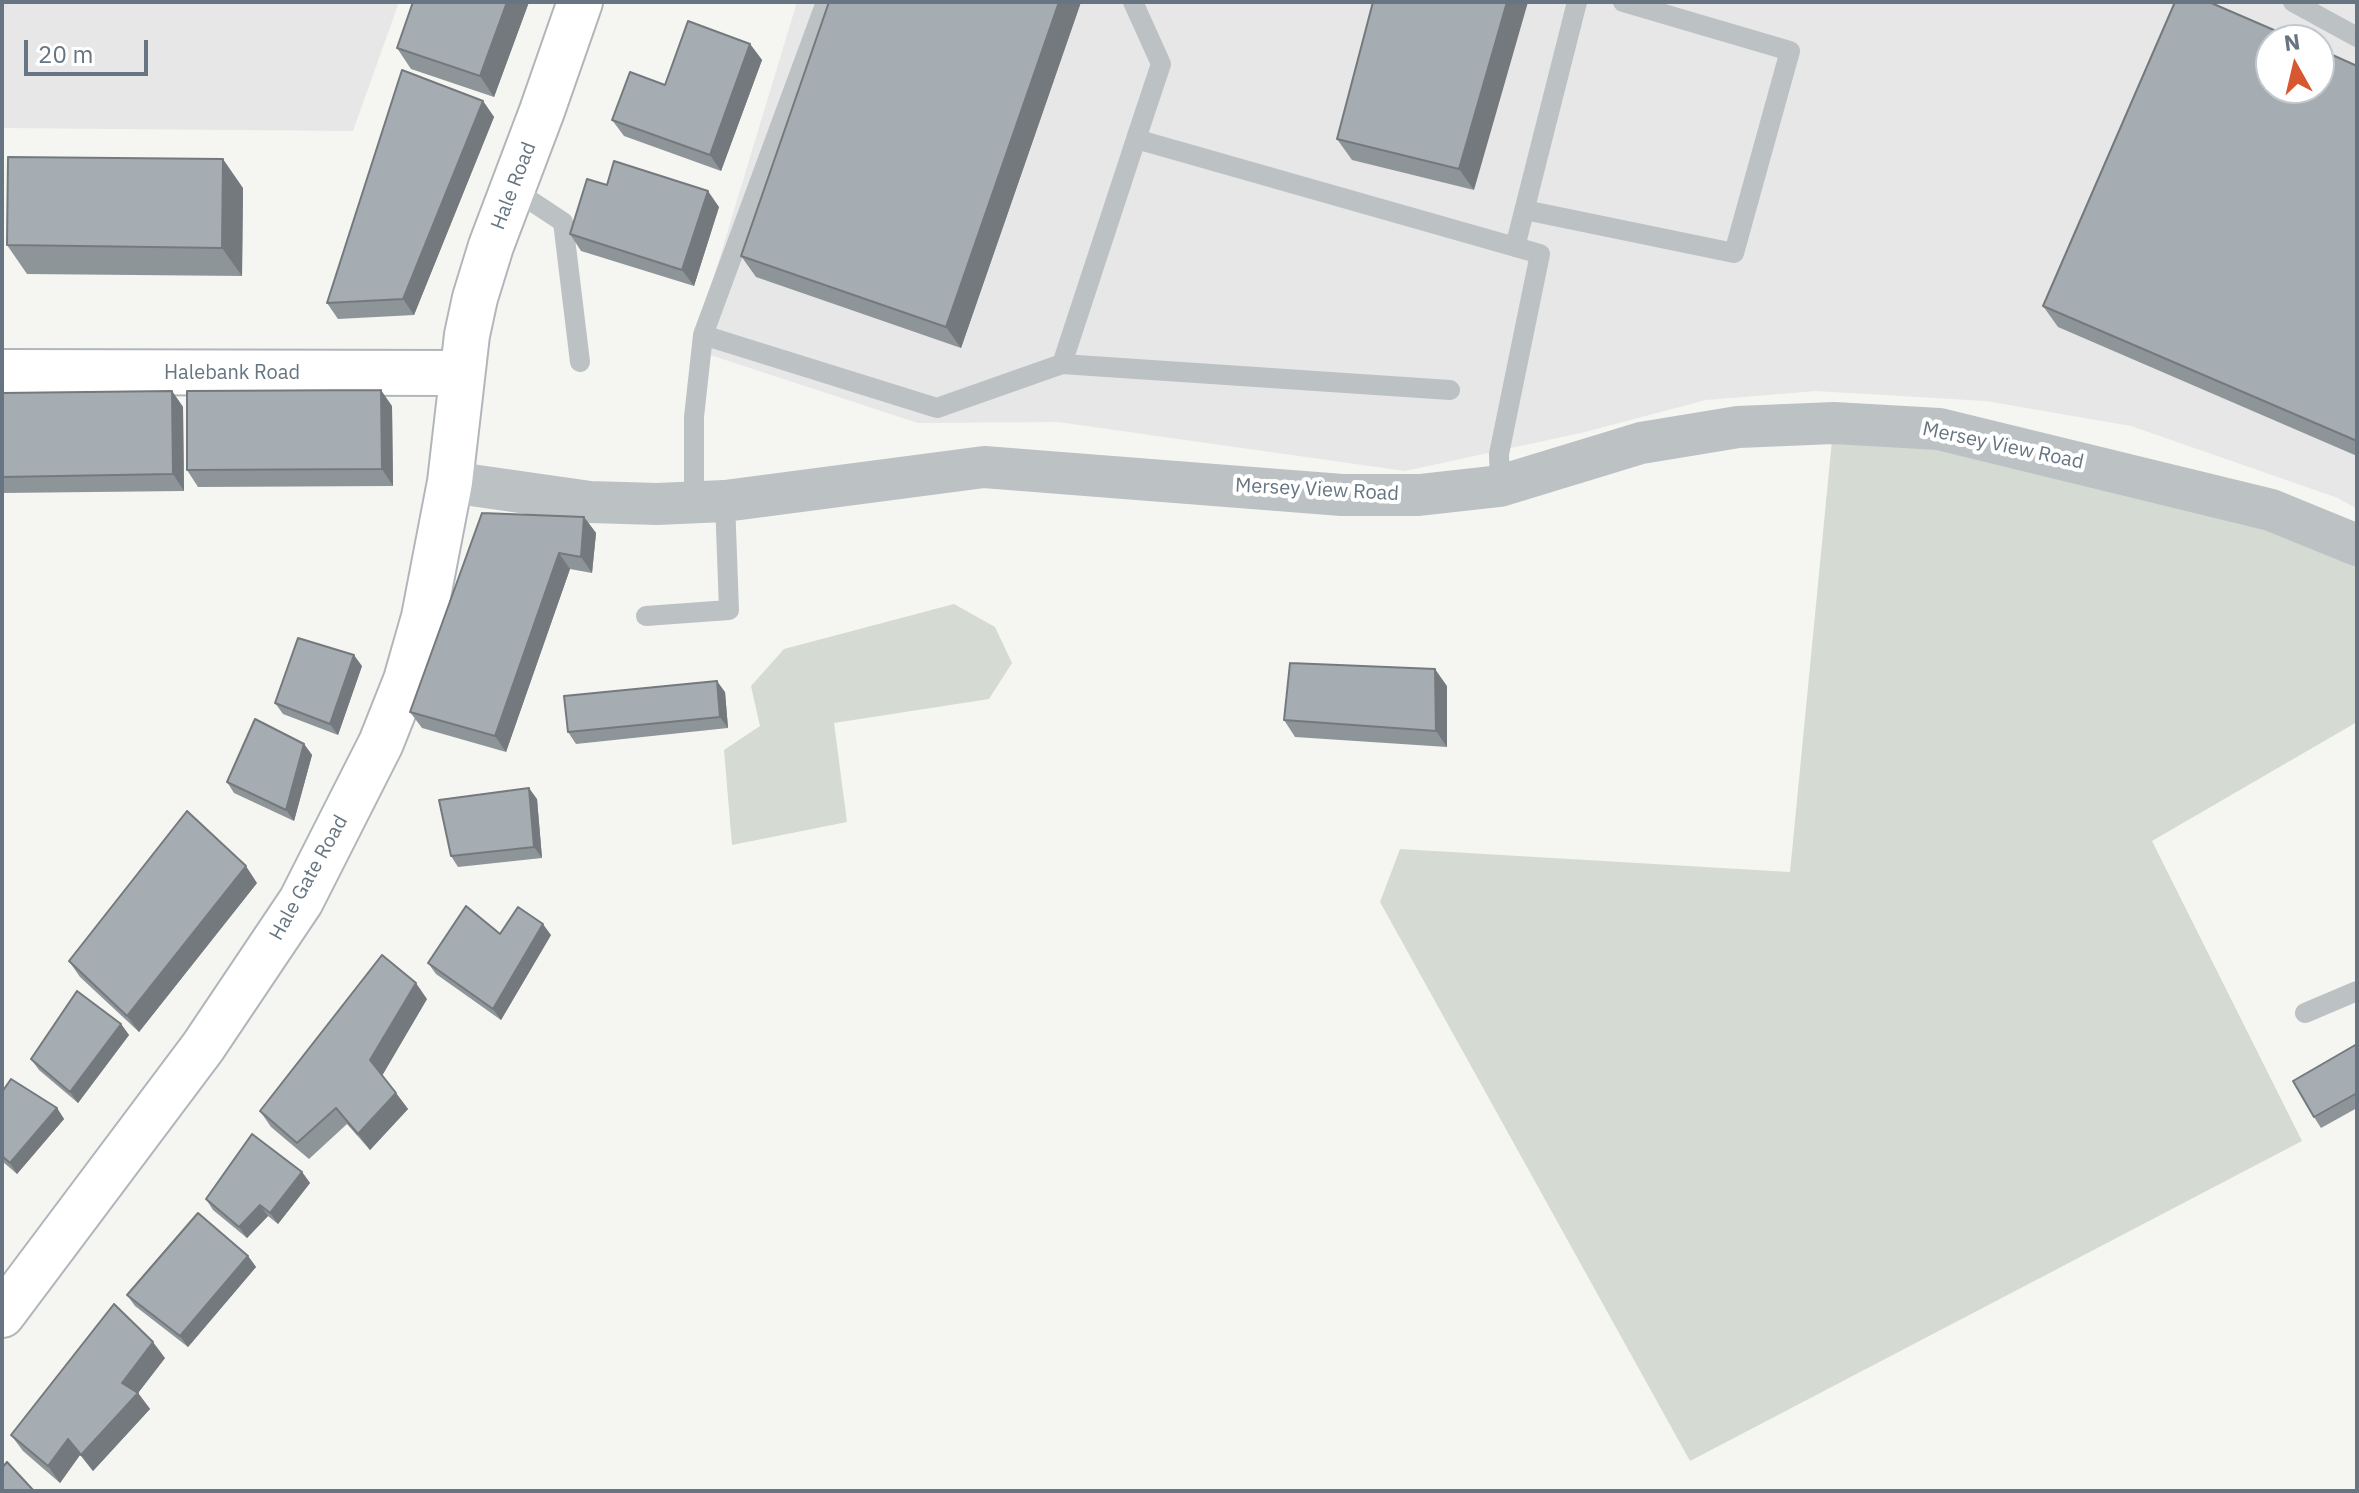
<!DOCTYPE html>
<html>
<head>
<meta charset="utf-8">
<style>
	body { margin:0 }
	#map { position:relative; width:2359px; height:1493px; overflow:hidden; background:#f5f6f2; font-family:"IBM Plex Sans",sans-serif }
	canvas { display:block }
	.frame { position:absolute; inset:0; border:4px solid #667581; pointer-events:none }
	.north { position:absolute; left:2255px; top:24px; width:80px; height:80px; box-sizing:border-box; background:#fff; border:2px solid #c2c8cd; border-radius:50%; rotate:352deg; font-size:22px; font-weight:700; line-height:32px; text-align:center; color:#667581 }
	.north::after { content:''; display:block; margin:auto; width:28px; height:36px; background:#d75830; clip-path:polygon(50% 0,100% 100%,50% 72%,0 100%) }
	.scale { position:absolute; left:24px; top:40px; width:124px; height:36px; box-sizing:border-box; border:4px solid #667581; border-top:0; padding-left:10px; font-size:24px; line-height:28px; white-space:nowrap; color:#667581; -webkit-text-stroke:6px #fff; paint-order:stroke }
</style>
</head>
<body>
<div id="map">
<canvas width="2359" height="1493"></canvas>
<div class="frame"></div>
<div class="north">N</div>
<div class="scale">20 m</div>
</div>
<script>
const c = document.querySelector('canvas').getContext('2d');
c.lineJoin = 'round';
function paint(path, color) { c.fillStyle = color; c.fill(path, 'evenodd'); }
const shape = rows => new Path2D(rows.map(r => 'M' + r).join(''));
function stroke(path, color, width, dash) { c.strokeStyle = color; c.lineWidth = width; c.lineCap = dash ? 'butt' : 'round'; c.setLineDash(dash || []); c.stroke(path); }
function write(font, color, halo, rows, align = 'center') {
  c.font = font + ' "IBM Plex Sans",sans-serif'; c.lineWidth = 8; c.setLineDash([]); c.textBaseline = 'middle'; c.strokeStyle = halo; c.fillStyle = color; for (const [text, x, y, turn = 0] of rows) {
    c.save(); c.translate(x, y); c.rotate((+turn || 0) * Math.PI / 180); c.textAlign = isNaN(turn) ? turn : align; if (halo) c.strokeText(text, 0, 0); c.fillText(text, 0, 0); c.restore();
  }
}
paint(shape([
	[2,2,399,2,353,131,2,128],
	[797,2,2357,2,2357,509,2338,498,2131,426,1986,401,1816,391,1706,400,1585,432,1405,471,1058,422,918,423,692,349],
	[2271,40,2319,40,2319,88,2271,88]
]), '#e6e7e6');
paint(shape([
	[1832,440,1902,442,2094,483,2223,514,2357,564,2357,722,2152,841,2302,1141,1690,1461,1380,902,1400,849,1790,872],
	[954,604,995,627,1012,663,989,699,834,723,847,822,732,845,724,750,760,726,751,686,784,649]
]), '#d5dad2');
const secondary = shape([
	[2,372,462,373],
	[2,1315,203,1047,301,901,381,743,406,680,424,617,450,482,467,335,475,298,491,246,542,111,580,2]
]);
stroke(secondary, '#b1b6ba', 48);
stroke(shape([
	[1133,2,1161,64,1136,139],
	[2293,2,2357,37],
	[513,189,563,222,580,362],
	[1525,210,1734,253,1790,51,1623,2],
	[1515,247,1577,2],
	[703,335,937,408,1062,364,1450,390],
	[1062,364,1136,139,1540,254,1499,454,1500,486],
	[694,503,694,417,703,335,826,2],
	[646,616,729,610,725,501],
	[2305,1013,2357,991]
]), '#bcc1c4', 20);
stroke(shape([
	[450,482,590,502,657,504,725,501,984,467,1342,495,1419,495,1500,486,1641,443,1738,427,1834,423,1939,429,2271,510,2357,545]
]), '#bcc1c4', 42);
stroke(secondary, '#fff', 44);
paint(shape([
	[529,2,494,97,411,69,397,48],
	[829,2,1081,2,961,348,756,277,741,256],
	[1373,2,1474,190,1352,160,1337,139],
	[750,44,762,60,721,171,624,136,612,120,665,85],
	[2357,66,2357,456,2058,327,2043,306],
	[483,101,494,117,414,315,338,319,327,303],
	[607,185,719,207,694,286,581,251,570,234],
	[243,188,242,276,27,274,7,245],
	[172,391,183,407,184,491,2,493,2,393],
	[392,406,393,486,198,487,187,470],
	[584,517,596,533,592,573,570,569,506,752,422,728,410,712],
	[362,666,338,735,283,714,275,703],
	[1447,686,1447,747,1295,737,1284,720],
	[725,692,728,728,576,744,568,732],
	[304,744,312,755,294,821,234,793,227,782],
	[537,799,542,858,458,867,451,856],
	[257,883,139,1032,80,977,69,961],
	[500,934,551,935,501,1020,436,974,428,963],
	[427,999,382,1075,408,1109,370,1150,347,1124,309,1159,271,1127,260,1111],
	[121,1024,129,1035,78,1103,39,1070,31,1059],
	[2357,1044,2357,1108,2321,1128,2314,1117],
	[2,1092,57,1108,64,1119,17,1174,2,1161],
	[302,1172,310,1183,278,1224,268,1216,247,1238,213,1210,206,1199],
	[248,1256,256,1267,188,1347,135,1306,127,1295],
	[165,1358,138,1393,150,1409,93,1471,80,1455,60,1483,23,1451,11,1435]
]), '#8e9599');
paint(shape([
	[507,2,529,2,494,97,480,76],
	[1059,2,1081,2,961,348,946,327],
	[1507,2,1528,2,1474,190,1459,169],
	[750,44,762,60,721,171,710,155],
	[483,101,494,117,414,315,403,299],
	[223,159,243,188,242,276,222,248],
	[708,191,719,207,694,286,682,270],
	[381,390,392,406,393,486,382,469],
	[172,391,183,407,184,491,173,474],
	[584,517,596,533,592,573,581,557],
	[559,553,570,569,506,752,495,736],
	[354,655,362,666,338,735,330,724],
	[1435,669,1447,686,1447,747,1436,731],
	[717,681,725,692,728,728,720,717],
	[304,744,312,755,294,821,286,810],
	[529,788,537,799,542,858,534,847],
	[246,866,257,883,139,1032,127,1016],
	[543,924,551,935,501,1020,493,1009],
	[416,983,427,999,382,1076,370,1060],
	[121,1024,129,1035,78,1103,70,1092],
	[396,1093,408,1109,370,1150,358,1134],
	[57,1108,64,1119,17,1174,10,1163],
	[302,1172,310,1183,278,1224,270,1213],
	[260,1205,268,1216,247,1238,239,1227],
	[248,1256,256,1267,188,1347,180,1336],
	[153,1342,165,1358,138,1393,150,1409,93,1471,81,1455,122,1383],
	[68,1439,80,1455,60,1483,48,1466]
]), '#74797d');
const building = shape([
	[413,2,507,2,480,76,397,48,413,2],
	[829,2,1059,2,946,327,741,256,829,2],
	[1373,2,1507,2,1459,169,1337,139,1373,2],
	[2175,2,2209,2,2297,40,2271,40,2271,88,2319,88,2319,49,2357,66,2357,441,2043,306,2175,2],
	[688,21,750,44,710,155,612,120,630,72,665,85,688,21],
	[402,70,483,101,403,299,327,303,402,70],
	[8,157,223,159,222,248,7,245,8,157],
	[614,161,708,191,682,270,570,234,587,179,607,185,614,161],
	[381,390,382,469,187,470,187,391,381,390],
	[172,391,173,474,2,477,2,393,172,391],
	[482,513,584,517,581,557,559,553,495,736,410,712,482,513],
	[298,638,354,655,330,724,275,703,298,638],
	[1290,663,1435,669,1436,731,1284,720,1290,663],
	[717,681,720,717,568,732,564,696,717,681],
	[255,719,304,744,286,810,227,782,255,719],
	[529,788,534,847,451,856,439,800,529,788],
	[187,811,246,866,127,1016,69,961,187,811],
	[466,906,500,934,518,907,543,924,493,1009,428,963,466,906],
	[382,955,416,983,370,1060,396,1093,358,1134,336,1108,297,1143,260,1111,382,955],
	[77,991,121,1024,70,1092,31,1059,77,991],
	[2357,1044,2357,1093,2314,1117,2293,1081,2357,1044],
	[11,1079,57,1108,10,1163,2,1156,2,1092,11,1079],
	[252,1134,302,1172,270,1213,260,1205,239,1227,206,1199,252,1134],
	[198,1213,248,1256,180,1336,127,1295,198,1213],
	[114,1304,153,1342,122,1383,138,1393,81,1455,68,1439,48,1466,11,1435,114,1304],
	[7,1462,34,1491,2,1491,2,1468,7,1462]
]);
paint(building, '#a5adb2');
stroke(building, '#74797d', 2);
write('20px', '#667581', '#fff', [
	["Hale Road",514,186,-69],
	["Halebank Road",232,373],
	["Mersey View Road",2003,446,12],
	["Mersey View Road",1317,490,3],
	["Hale Gate Road",309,878,-61]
]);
</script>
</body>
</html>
